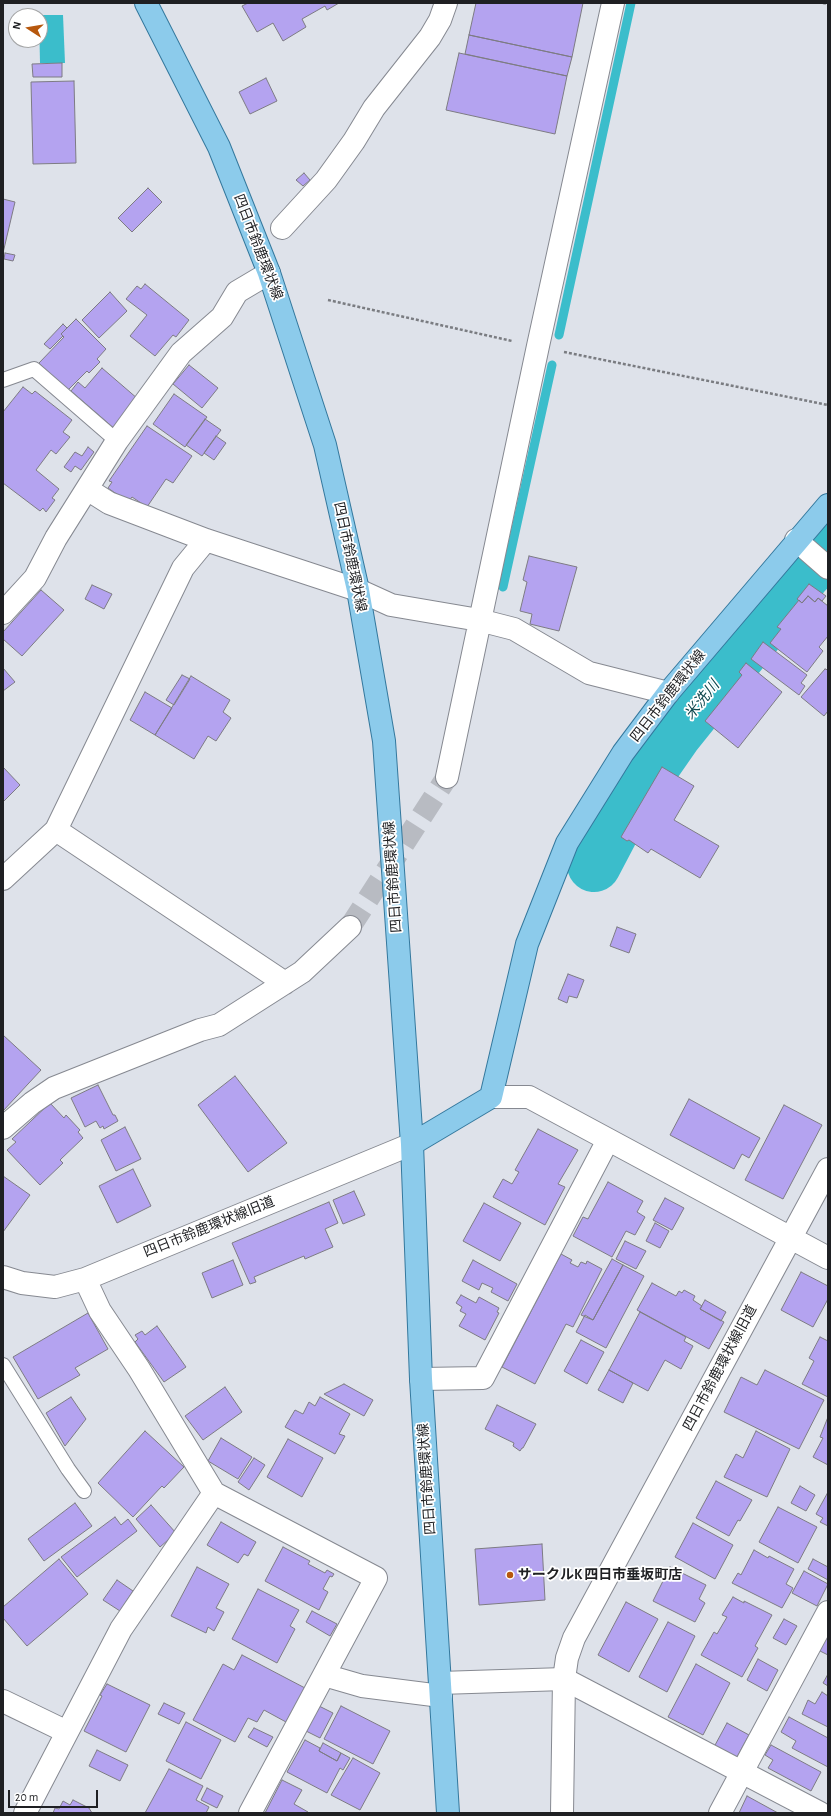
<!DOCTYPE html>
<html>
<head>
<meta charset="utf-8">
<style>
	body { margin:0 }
	#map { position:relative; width:831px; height:1816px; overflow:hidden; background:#dee2ea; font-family:"Alegreya Sans",sans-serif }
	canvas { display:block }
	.frame { position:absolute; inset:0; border:4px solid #1f2023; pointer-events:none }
	.north { position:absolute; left:8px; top:8px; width:40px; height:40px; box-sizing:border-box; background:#fff; border:1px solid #a5a6a7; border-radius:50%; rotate:282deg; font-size:11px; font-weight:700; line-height:16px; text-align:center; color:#1f2023 }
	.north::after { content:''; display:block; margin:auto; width:14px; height:18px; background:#b7580d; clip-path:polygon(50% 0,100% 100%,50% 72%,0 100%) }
	.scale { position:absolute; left:8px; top:1790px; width:90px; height:18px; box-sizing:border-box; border:2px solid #1f2023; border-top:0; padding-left:5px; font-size:12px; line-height:14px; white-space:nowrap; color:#1f2023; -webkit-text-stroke:3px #fff; paint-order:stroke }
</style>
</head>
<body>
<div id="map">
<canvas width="831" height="1816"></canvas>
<div class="frame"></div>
<div class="north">N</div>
<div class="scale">20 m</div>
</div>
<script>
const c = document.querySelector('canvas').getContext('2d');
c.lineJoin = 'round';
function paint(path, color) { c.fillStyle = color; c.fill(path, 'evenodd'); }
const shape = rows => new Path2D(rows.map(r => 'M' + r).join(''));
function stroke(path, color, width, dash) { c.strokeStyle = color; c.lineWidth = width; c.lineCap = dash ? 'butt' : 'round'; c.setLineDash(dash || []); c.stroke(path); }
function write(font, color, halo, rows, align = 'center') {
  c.font = font + ' "Alegreya Sans","Noto Sans JP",sans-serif'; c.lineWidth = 3.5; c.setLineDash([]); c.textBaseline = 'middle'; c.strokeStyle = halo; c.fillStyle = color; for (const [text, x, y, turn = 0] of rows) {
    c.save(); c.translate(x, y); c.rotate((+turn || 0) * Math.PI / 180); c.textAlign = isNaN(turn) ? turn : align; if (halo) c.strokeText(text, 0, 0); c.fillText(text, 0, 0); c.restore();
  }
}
paint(shape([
	[39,15,63,15,65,63,40,63]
]), '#3bbdcb');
stroke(shape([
	[559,335,631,3],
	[503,587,552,365]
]), '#3bbdcb', 9);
stroke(shape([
	[594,865,625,806,675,734,803,575,828,548]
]), '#3bbdcb', 54);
const building = shape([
	[248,3,339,3,327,10,325,6,302,19,306,27,283,41,273,23,257,32,242,6,248,3],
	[476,3,583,3,572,57,469,35,476,3],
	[469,35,572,57,567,76,465,54,469,35],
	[459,53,567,76,555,134,446,110,459,53],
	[62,63,62,77,33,77,32,64,62,63],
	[266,78,277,101,250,114,239,92,266,78],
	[74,81,76,163,33,164,31,82,74,81],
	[304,173,310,180,303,186,296,180,304,173],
	[148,188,162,202,132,232,118,218,148,188],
	[3,199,15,202,3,253,3,199],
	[5,253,15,255,13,261,4,259,5,253],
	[145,284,189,320,176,337,173,335,155,356,130,336,147,315,126,299,137,286,141,289,145,284],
	[110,292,127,311,99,338,82,320,110,292],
	[76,319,106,349,97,359,100,362,89,373,87,371,67,391,39,363,64,337,61,334,76,319],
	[63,324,67,328,61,334,63,336,50,349,44,344,63,324],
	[189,365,218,388,202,408,173,384,189,365],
	[102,368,138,399,116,430,71,391,78,382,85,388,102,368],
	[23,387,32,394,35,391,72,420,63,432,70,437,56,454,51,450,36,470,59,489,52,498,55,500,46,512,43,508,40,511,3,483,3,412,23,387],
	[174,394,207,417,185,447,153,424,174,394],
	[205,419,221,430,202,456,186,445,205,419],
	[147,426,192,456,173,483,166,479,147,507,132,497,128,502,108,488,112,482,109,481,147,426],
	[216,436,226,443,214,460,204,453,216,436],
	[88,447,94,452,81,470,75,466,71,472,64,467,75,452,82,456,88,447],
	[529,556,577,567,559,631,530,624,532,614,520,611,527,582,523,580,529,556],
	[809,584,826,596,822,601,818,598,815,602,808,596,802,603,797,599,809,584],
	[92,585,112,594,104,609,85,599,92,585],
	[41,590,64,610,22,656,3,639,3,632,41,590],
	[808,596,815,602,818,598,828,606,828,636,819,647,823,651,807,672,770,643,781,629,777,627,799,600,802,603,808,596],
	[763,642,807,675,801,683,805,686,799,695,751,659,763,642],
	[746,663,782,692,738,748,705,721,742,675,739,672,746,663],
	[3,668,15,682,3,691,3,668],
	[825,669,828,670,828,711,824,716,801,697,825,669],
	[182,675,190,679,174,705,166,700,182,675],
	[191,676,230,700,223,712,231,718,216,741,208,736,194,759,155,735,191,676],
	[145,692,172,708,155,735,130,720,145,692],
	[3,767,20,785,3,802,3,767],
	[662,767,694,786,674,820,719,846,700,878,651,849,648,853,629,840,627,841,621,837,662,767],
	[617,927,636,934,629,953,610,946,617,927],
	[568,974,584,980,577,998,569,996,567,1003,558,999,568,974],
	[3,1035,41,1070,3,1111,3,1035],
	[235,1076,287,1143,248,1172,198,1105,235,1076],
	[98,1085,113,1115,115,1115,118,1121,104,1129,103,1126,100,1128,96,1121,85,1127,71,1098,98,1085],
	[689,1099,760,1138,749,1158,742,1154,734,1169,670,1135,689,1099],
	[50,1103,64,1118,66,1115,80,1130,78,1132,83,1138,60,1160,63,1163,40,1185,7,1150,16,1142,12,1139,50,1103],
	[784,1105,822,1125,783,1199,745,1180,784,1105],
	[125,1127,141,1159,116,1171,101,1140,125,1127],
	[538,1129,578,1150,558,1184,565,1187,545,1225,493,1197,503,1179,512,1184,519,1172,515,1170,538,1129],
	[133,1169,151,1206,117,1223,99,1186,133,1169],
	[3,1176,30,1195,3,1232,3,1176],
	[608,1182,643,1201,637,1212,645,1217,635,1235,626,1231,612,1257,573,1236,583,1217,588,1219,608,1182],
	[354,1191,365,1215,343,1224,333,1200,354,1191],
	[665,1198,684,1208,672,1230,653,1220,665,1198],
	[329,1202,338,1223,325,1229,333,1247,305,1259,304,1256,254,1277,256,1282,250,1284,232,1243,329,1202],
	[484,1203,521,1223,500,1261,463,1241,484,1203],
	[655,1223,669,1231,660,1248,646,1241,655,1223],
	[625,1241,646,1251,636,1269,616,1259,625,1241],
	[561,1254,572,1260,570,1263,578,1267,581,1262,586,1264,587,1261,602,1269,573,1327,566,1324,535,1384,502,1367,561,1254],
	[612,1259,623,1265,593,1320,581,1315,612,1259],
	[233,1260,243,1285,212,1298,202,1273,233,1260],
	[473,1260,517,1284,508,1301,491,1292,493,1288,482,1283,479,1290,462,1281,473,1260],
	[623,1265,644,1276,606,1348,576,1332,585,1315,593,1320,623,1265],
	[801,1272,828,1286,828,1299,813,1327,781,1310,801,1272],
	[652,1283,676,1296,679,1291,682,1293,684,1290,695,1296,693,1300,702,1306,700,1309,724,1322,709,1349,637,1310,652,1283],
	[461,1295,476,1303,479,1297,499,1308,497,1312,499,1313,485,1340,459,1326,466,1314,460,1311,462,1307,456,1303,461,1295],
	[705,1300,726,1312,721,1321,700,1309,705,1300],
	[640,1312,686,1337,684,1341,693,1346,681,1369,665,1360,648,1391,609,1370,640,1312],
	[88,1313,108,1349,75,1368,80,1375,38,1399,13,1357,88,1313],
	[157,1326,186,1367,164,1382,135,1342,138,1339,135,1335,142,1331,145,1335,157,1326],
	[820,1337,828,1341,828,1397,802,1384,814,1361,809,1358,820,1337],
	[581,1340,604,1352,587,1384,564,1371,581,1340],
	[609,1370,633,1383,623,1403,598,1390,609,1370],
	[765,1370,824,1400,799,1449,724,1412,741,1377,757,1385,765,1370],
	[344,1384,373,1400,364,1416,324,1394,344,1384],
	[225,1387,242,1412,203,1440,185,1416,225,1387],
	[71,1397,86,1419,65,1446,46,1413,71,1397],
	[320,1397,350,1414,339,1434,345,1436,335,1454,285,1427,295,1410,303,1414,309,1402,315,1406,320,1397],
	[497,1405,536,1424,523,1448,522,1448,520,1451,513,1446,514,1443,485,1429,497,1405],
	[828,1417,828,1465,813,1457,823,1438,820,1437,828,1417],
	[145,1431,184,1467,164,1488,162,1486,133,1517,98,1483,145,1431],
	[756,1431,790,1449,767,1497,724,1477,736,1454,743,1458,756,1431],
	[221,1438,252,1457,238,1479,208,1461,221,1438],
	[288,1439,323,1458,302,1497,267,1477,288,1439],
	[254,1458,265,1465,249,1490,238,1482,254,1458],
	[716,1481,752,1500,740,1521,738,1520,729,1536,696,1518,716,1481],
	[800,1486,815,1495,806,1511,791,1503,800,1486],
	[828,1492,828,1526,820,1522,823,1518,816,1514,828,1492],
	[75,1503,92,1526,44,1561,28,1539,75,1503],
	[151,1505,176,1533,160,1547,136,1519,151,1505],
	[778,1507,817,1527,798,1563,759,1542,778,1507],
	[115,1517,121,1525,128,1519,137,1531,77,1577,61,1557,115,1517],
	[221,1522,256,1542,248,1556,244,1554,238,1563,207,1545,221,1522],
	[693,1523,733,1545,715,1579,675,1557,693,1523],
	[542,1544,545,1600,479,1605,475,1549,542,1544],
	[283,1547,310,1561,308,1564,325,1573,327,1570,334,1574,332,1577,330,1576,323,1589,328,1592,319,1610,265,1581,283,1547],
	[754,1550,768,1558,769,1556,794,1569,786,1584,793,1588,782,1608,732,1583,738,1573,741,1575,754,1550],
	[59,1559,88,1594,27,1646,3,1618,3,1607,59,1559],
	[813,1559,828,1567,828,1580,808,1569,813,1559],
	[197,1567,229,1584,216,1608,224,1612,214,1631,208,1627,206,1633,171,1616,197,1567],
	[670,1567,706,1585,699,1599,705,1603,695,1622,653,1601,670,1567],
	[804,1571,828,1584,817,1606,792,1593,804,1571],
	[117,1580,133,1591,120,1611,103,1600,117,1580],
	[258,1589,299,1610,290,1626,295,1629,277,1663,232,1639,258,1589],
	[733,1597,744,1603,744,1601,772,1615,755,1646,758,1648,742,1677,701,1655,714,1632,717,1634,727,1617,722,1615,733,1597],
	[626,1602,658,1619,629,1672,598,1655,626,1602],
	[312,1611,337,1624,330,1636,306,1622,312,1611],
	[784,1619,797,1626,786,1645,773,1638,784,1619],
	[668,1622,695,1636,667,1692,639,1677,668,1622],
	[825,1637,828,1639,828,1655,818,1650,825,1637],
	[242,1655,305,1688,286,1722,264,1710,257,1722,248,1718,235,1742,193,1720,223,1664,234,1670,242,1655],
	[758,1659,778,1670,767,1691,747,1680,758,1659],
	[696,1664,730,1683,703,1735,668,1717,696,1664],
	[828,1674,828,1686,823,1683,828,1674],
	[107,1684,150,1705,126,1752,84,1731,102,1696,100,1695,107,1684],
	[822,1692,828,1696,828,1727,802,1714,808,1700,815,1704,822,1692],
	[164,1703,185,1713,179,1724,158,1714,164,1703],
	[319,1706,333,1713,320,1738,306,1731,319,1706],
	[341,1706,390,1731,373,1764,324,1739,341,1706],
	[789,1717,828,1738,828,1767,792,1748,796,1741,781,1732,789,1717],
	[186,1722,221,1740,201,1779,166,1761,186,1722],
	[727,1723,749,1735,737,1757,733,1757,714,1747,727,1723],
	[254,1728,273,1737,267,1747,248,1737,254,1728],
	[305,1740,320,1748,319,1751,337,1761,341,1753,350,1758,343,1770,340,1768,327,1793,287,1772,305,1740],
	[323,1743,341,1753,337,1761,319,1751,323,1743],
	[771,1745,821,1772,811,1791,768,1768,773,1760,765,1755,771,1745],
	[97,1750,128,1765,120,1781,89,1766,97,1750],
	[353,1758,380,1773,360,1810,331,1795,353,1758],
	[169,1769,203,1786,196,1800,209,1807,206,1813,145,1813,169,1769],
	[282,1780,302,1790,294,1804,308,1812,307,1813,265,1813,282,1780],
	[207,1788,223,1796,217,1808,201,1800,207,1788],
	[747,1796,778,1813,739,1813,747,1796],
	[73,1800,89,1808,92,1813,53,1813,55,1808,59,1809,63,1801,70,1805,73,1800]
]);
paint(building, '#b4a3f0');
stroke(building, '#7d7b83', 1);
stroke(shape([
	[350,927,447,777]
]), '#b8bbc2', 22, [22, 11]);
const service = shape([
	[3,380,34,369,117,441],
	[3,1365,68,1469,84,1491]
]);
const minor = shape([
	[282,228,326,180,354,141,374,108,430,37,440,20,446,3],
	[87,489,109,503,206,540,358,590,391,605,479,620,514,629,589,673,668,693],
	[796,540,828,568],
	[3,613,35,578,56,538,117,441,181,353,222,317,237,292,269,273],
	[447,777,538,346,613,3],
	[56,830,285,983],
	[3,879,56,830,183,568,206,540],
	[3,1128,32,1103,54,1088,200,1030,219,1025,302,972,350,927],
	[3,1277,22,1283,55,1287,85,1279,412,1144],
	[85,1279,100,1311,139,1369,214,1493,376,1578,250,1813],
	[421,1379,483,1378,608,1140],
	[324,1675,362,1686,441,1696],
	[440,1683,564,1679,820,1813],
	[3,1701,67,1732],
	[25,1813,121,1629,214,1493],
	[720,1813,828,1612]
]);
const tertiary = shape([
	[491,1097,529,1097,828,1258],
	[562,1813,564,1679,567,1658,574,1638,828,1169]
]);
const primary = shape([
	[146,3,219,147,269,273,325,445,358,590,384,741,412,1144,421,1379,448,1813],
	[412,1144,491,1097,527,944,567,843,623,753,668,693,828,505]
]);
stroke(service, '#868991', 16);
stroke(minor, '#868991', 24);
stroke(tertiary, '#868991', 24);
stroke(primary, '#34789d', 24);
stroke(shape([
	[823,3,828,4],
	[328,300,512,341],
	[564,352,828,405]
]), '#7a7c81', 2.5, [3, 2]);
stroke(service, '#fff', 14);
stroke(minor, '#fff', 22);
stroke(tertiary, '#fff', 22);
stroke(primary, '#8ccbeb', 22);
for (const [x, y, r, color] of [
	[510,1575,4,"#b7580d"]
]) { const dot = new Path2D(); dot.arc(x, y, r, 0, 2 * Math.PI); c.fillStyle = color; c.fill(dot); stroke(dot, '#fff', 1.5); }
write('14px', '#1f2023', '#fff', [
	["四日市鈴鹿環状線",258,247,69],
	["四日市鈴鹿環状線",350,557,78],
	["四日市鈴鹿環状線",668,696,-52],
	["四日市鈴鹿環状線",393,877,-94],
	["四日市鈴鹿環状線旧道",209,1227,-22],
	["四日市鈴鹿環状線旧道",720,1368,-62],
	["四日市鈴鹿環状線",427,1479,-94]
]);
write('bold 14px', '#1f2023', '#fff', [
	["サークルK 四日市垂坂町店",518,1575]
], 'left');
write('italic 15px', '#0e474d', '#fff', [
	["米洗川",702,700,-51]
]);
</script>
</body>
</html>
